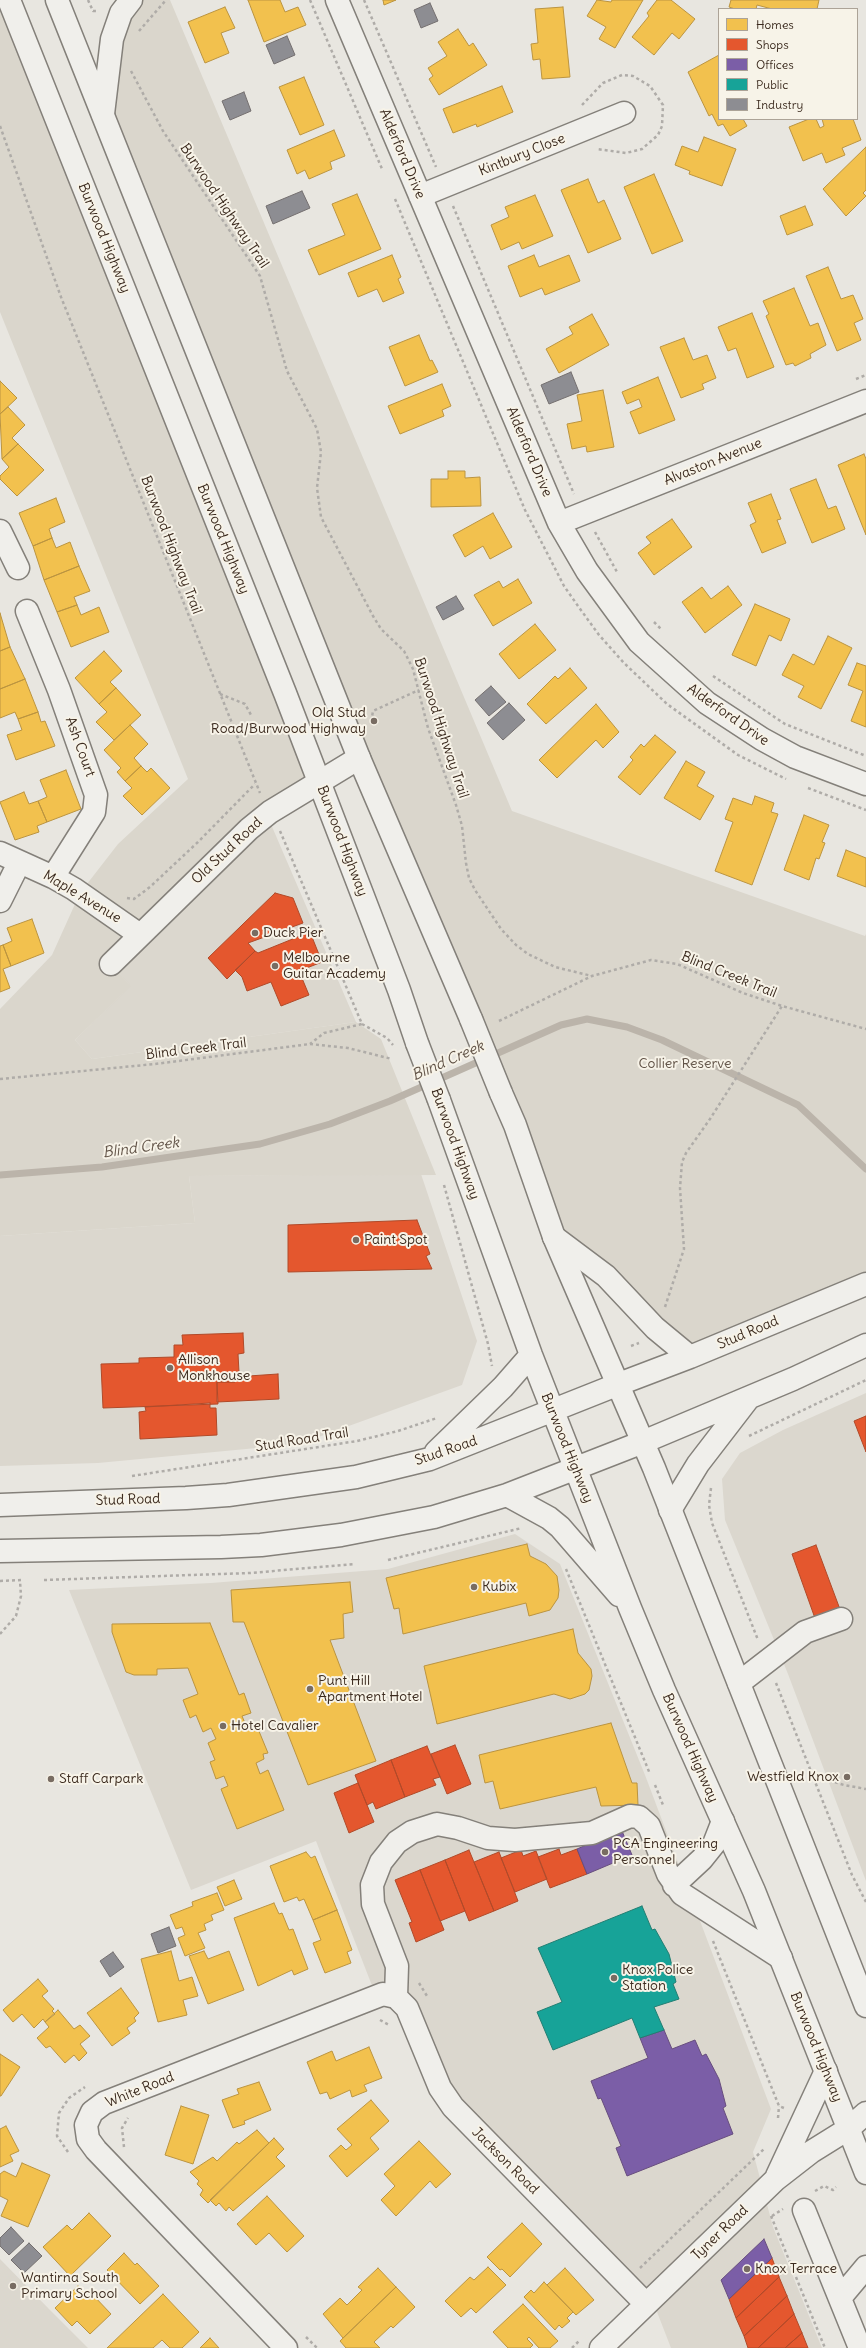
<!DOCTYPE html>
<html>
<head>
<meta charset="utf-8">
<style>
	body { margin:0 }
	#map { position:relative; width:866px; height:2348px; overflow:hidden; background:#e8e6e0; font-family:Delius,sans-serif }
	canvas { display:block }
	.legend { position:absolute; left:718px; top:8px; width:140px; height:112px; box-sizing:border-box; background:#f7f3e8; border:1px solid #aca397; margin:0; padding:5px 7px; list-style:none; font-size:12px; color:#3b2a1e }
	.legend li { display:flex; align-items:center; gap:8px; height:20px }
	.legend b { width:20px; border:1px solid #aca397 }
</style>
</head>
<body>
<div id="map">
<canvas width="866" height="2348"></canvas>
<ul class="legend">
<li><b style="height:11px;background:#f2c14e"></b>Homes</li>
<li><b style="height:11px;background:#e4572e"></b>Shops</li>
<li><b style="height:11px;background:#7b5ea7"></b>Offices</li>
<li><b style="height:11px;background:#17a398"></b>Public</li>
<li><b style="height:11px;background:#8d8d92"></b>Industry</li>
</ul>
</div>
<script>
const c = document.querySelector('canvas').getContext('2d');
c.lineJoin = 'round';
function paint(path, color) { c.fillStyle = color; c.fill(path, 'evenodd'); }
const shape = rows => new Path2D(rows.map(r => 'M' + r).join(''));
function stroke(path, color, width, dash) { c.strokeStyle = color; c.lineWidth = width; c.lineCap = dash ? 'butt' : 'round'; c.setLineDash(dash || []); c.stroke(path); }
function write(font, color, halo, rows, align = 'center') {
  c.font = font + ' Delius,sans-serif'; c.lineWidth = 4; c.setLineDash([]); c.textBaseline = 'middle'; c.strokeStyle = halo; c.fillStyle = color; for (const [text, x, y, turn = 0] of rows) {
    c.save(); c.translate(x, y); c.rotate((+turn || 0) * Math.PI / 180); c.textAlign = isNaN(turn) ? turn : align; if (halo) c.strokeText(text, 0, 0); c.fillText(text, 0, 0); c.restore();
  }
}
paint(shape([
	[267,815,356,1022,92,1059,75,1040,130,986,111,964],
	[421,1174,477,1341,462,1385,299,1444,98,1463,0,1466,0,1236,195,1223,189,1176],
	[866,1393,866,1881,788,1674,725,1520,722,1479,740,1453,783,1430],
	[515,1534,560,1564,645,1775,771,2109,753,2152,773,2227,822,2348,671,2348,652,2299,453,2107,407,2008,376,1996,316,1841,191,1890,69,1590,211,1583,388,1569],
	[0,2259,49,2309,88,2348,0,2348]
]), '#dbd7ce');
paint(shape([
	[0,0,319,782,111,964,131,986,75,1040,92,1059,356,1022,381,1039,436,1175,189,1176,195,1223,0,1236,0,1009,52,955,80,893,118,844,188,779,0,312],
	[131,0,170,0,512,811,865,936,866,934,866,1285,690,1357,554,1237,103,114]
]), '#dad6cc');
const homes = shape([
	[248,0,280,0,285,12,298,7,306,25,264,42,248,0],
	[383,0,396,0,384,5,383,0],
	[597,0,611,2,612,0,643,0,615,48,599,39,606,27,587,16,597,0],
	[657,0,671,0,695,19,679,39,672,33,654,55,632,37,649,16,647,13,657,0],
	[731,0,819,0,817,9,772,9,757,5,756,9,735,9,729,7,731,0],
	[225,7,235,28,221,33,229,53,205,63,188,22,225,7],
	[563,7,570,77,542,79,540,59,533,60,531,44,538,43,535,9,563,7],
	[458,29,469,46,473,43,487,65,439,95,429,79,433,76,428,68,447,56,438,42,458,29],
	[719,55,719,119,743,119,747,126,730,136,723,124,718,126,712,114,709,116,688,72,719,55],
	[304,77,324,125,300,135,279,87,304,77],
	[502,86,513,112,477,127,476,124,453,133,443,109,502,86],
	[809,119,816,119,820,128,824,126,822,119,853,119,861,140,842,148,845,155,826,163,822,153,803,161,789,127,809,119],
	[334,130,345,156,330,162,332,169,309,179,305,170,297,174,287,150,334,130],
	[704,137,736,149,722,186,689,174,690,171,675,165,682,146,698,152,704,137],
	[866,147,866,190,863,193,866,196,846,216,823,189,866,147],
	[654,174,683,241,652,254,624,187,654,174],
	[588,179,598,203,604,200,621,239,588,253,561,190,588,179],
	[357,194,381,249,319,275,308,250,345,235,332,204,357,194],
	[535,195,553,236,522,249,519,242,501,250,491,225,509,217,505,207,535,195],
	[805,206,813,225,787,235,780,216,805,206],
	[392,255,401,277,398,279,404,293,383,302,377,289,358,297,348,273,392,255],
	[534,255,539,267,569,255,580,281,545,295,542,288,520,297,508,266,534,255],
	[828,267,841,299,853,295,863,319,854,323,861,340,837,351,806,276,828,267],
	[794,288,810,326,818,323,826,345,810,354,811,358,795,366,793,363,786,365,766,316,769,314,763,301,794,288],
	[752,313,774,367,747,378,736,348,728,351,718,327,752,313],
	[592,314,609,345,559,373,546,349,573,334,569,327,592,314],
	[419,335,430,361,432,360,438,372,405,386,389,347,419,335],
	[684,338,693,360,707,355,716,378,702,384,704,389,681,398,660,347,684,338],
	[658,377,675,420,639,434,630,412,642,407,639,399,627,404,622,392,658,377],
	[0,381,17,398,0,414,0,381],
	[442,384,451,406,442,410,444,416,400,434,388,406,442,384],
	[603,390,614,447,587,452,586,446,572,449,567,424,582,421,577,395,603,390],
	[8,407,25,425,12,438,18,444,2,459,0,414,8,407],
	[18,444,44,470,17,496,0,479,0,476,9,467,2,459,18,444],
	[864,454,866,459,866,535,838,465,864,454],
	[448,471,465,471,465,478,480,477,481,506,431,507,431,479,448,479,448,471],
	[816,479,828,509,836,506,845,529,812,543,790,489,816,479],
	[771,494,781,519,777,520,786,543,762,553,750,525,756,522,748,503,771,494],
	[56,498,65,522,49,529,52,538,33,546,19,513,56,498],
	[493,513,512,547,490,559,483,546,465,557,453,535,493,513],
	[672,519,692,547,654,575,638,553,651,543,646,537,672,519],
	[52,538,56,548,70,542,79,566,44,580,33,546,52,538],
	[79,566,90,591,74,597,77,605,57,612,44,580,79,566],
	[518,579,532,603,493,626,474,595,499,581,503,588,518,579],
	[728,586,742,605,705,633,682,602,702,587,711,599,728,586],
	[755,604,790,619,781,641,769,635,756,666,732,655,755,604],
	[77,605,81,615,99,607,109,632,71,647,57,612,77,605],
	[0,613,10,647,0,651,0,613],
	[535,624,556,650,519,679,499,654,535,624],
	[828,636,852,648,821,709,798,697,804,686,782,675,793,654,814,665,828,636],
	[10,647,25,679,0,689,0,651,10,647],
	[104,651,122,671,110,682,116,688,99,704,75,678,104,651],
	[857,663,866,666,866,727,851,721,863,691,848,685,857,663],
	[570,668,587,688,546,724,527,704,555,676,558,679,570,668],
	[25,679,38,712,18,719,15,712,0,718,0,689,25,679],
	[116,688,141,715,114,740,96,722,107,712,99,704,116,688],
	[596,704,619,732,603,748,596,740,557,778,539,760,596,704],
	[38,712,41,722,45,721,55,746,16,760,7,735,22,730,18,719,38,712],
	[130,725,148,744,134,758,141,766,125,781,117,772,121,768,104,750,130,725],
	[655,735,676,752,640,795,618,777,633,760,630,757,641,744,644,747,655,735],
	[686,761,705,772,697,786,714,796,700,820,664,798,686,761],
	[141,766,147,772,151,768,170,788,142,815,123,796,132,788,125,781,141,766],
	[66,770,81,809,47,822,38,801,47,797,40,780,66,770],
	[24,792,29,804,38,801,47,822,37,826,39,832,15,840,0,802,24,792],
	[755,796,774,803,771,812,778,814,752,885,715,871,733,822,725,819,733,798,752,805,755,796],
	[804,815,829,825,822,842,825,843,819,859,816,858,809,880,784,870,804,815],
	[846,850,866,858,866,887,837,876,846,850],
	[32,919,44,953,11,966,3,945,12,941,7,928,32,919],
	[3,945,11,966,3,969,10,988,0,992,0,946,3,945],
	[527,1544,530,1556,546,1564,557,1576,559,1590,558,1598,550,1610,529,1616,526,1603,403,1634,399,1608,394,1609,386,1578,527,1544],
	[350,1582,353,1612,343,1614,344,1638,330,1640,376,1761,308,1785,244,1622,233,1622,231,1590,350,1582],
	[210,1623,239,1695,244,1693,251,1713,242,1716,247,1728,256,1724,268,1753,263,1754,264,1759,256,1763,260,1774,268,1770,284,1810,237,1829,221,1789,228,1786,224,1776,216,1779,210,1762,215,1760,208,1743,216,1739,211,1728,203,1732,196,1715,190,1718,183,1700,198,1694,188,1668,157,1669,157,1675,134,1675,126,1672,112,1632,112,1624,210,1623],
	[573,1629,578,1653,591,1669,592,1676,589,1690,585,1694,570,1699,554,1694,437,1724,424,1666,573,1629],
	[611,1723,632,1783,637,1783,638,1805,601,1806,596,1787,500,1809,493,1781,485,1783,479,1755,611,1723],
	[306,1852,311,1858,315,1856,337,1910,313,1920,304,1899,299,1901,297,1897,284,1902,270,1866,306,1852],
	[234,1880,242,1899,225,1906,217,1887,234,1880],
	[217,1893,224,1910,211,1915,213,1920,204,1924,206,1930,198,1933,205,1948,185,1956,178,1938,185,1935,182,1927,176,1929,170,1915,193,1906,192,1902,217,1893],
	[274,1903,279,1914,282,1913,289,1930,293,1929,308,1969,294,1975,292,1970,258,1986,234,1918,274,1903],
	[337,1910,352,1950,347,1952,351,1963,325,1973,313,1943,321,1940,313,1920,337,1910],
	[171,1951,179,1981,192,1977,198,1996,183,2000,187,2015,158,2022,141,1959,171,1951],
	[204,1951,208,1959,229,1951,244,1990,208,2004,189,1956,204,1951],
	[38,1979,48,1991,42,1996,54,2009,52,2011,55,2014,45,2022,43,2019,34,2028,22,2014,13,2022,3,2010,38,1979],
	[121,1988,139,2013,134,2018,136,2021,127,2028,130,2033,112,2046,87,2013,121,1988],
	[58,2010,74,2029,80,2025,90,2036,80,2044,87,2053,79,2061,74,2055,65,2063,50,2046,46,2048,37,2038,49,2027,45,2022,58,2010],
	[369,2047,382,2078,364,2085,367,2091,352,2097,350,2090,330,2099,327,2092,320,2094,307,2062,332,2051,336,2061,369,2047],
	[0,2054,20,2067,1,2096,0,2096,0,2054],
	[259,2082,271,2110,244,2121,245,2124,233,2128,222,2100,239,2094,237,2089,259,2082],
	[371,2100,389,2121,370,2138,379,2149,347,2177,329,2156,341,2145,346,2150,352,2145,337,2129,371,2100],
	[181,2106,209,2115,193,2164,165,2155,181,2106],
	[6,2126,19,2151,10,2155,13,2161,0,2167,0,2129,6,2126],
	[257,2130,269,2143,208,2203,200,2195,203,2190,197,2184,199,2181,190,2172,213,2157,217,2161,237,2142,239,2144,257,2130],
	[274,2138,284,2149,276,2157,285,2166,233,2211,229,2207,226,2211,219,2203,216,2206,210,2200,274,2138],
	[419,2141,451,2174,436,2188,430,2181,396,2216,381,2200,395,2186,384,2174,419,2141],
	[22,2163,50,2175,28,2227,1,2216,8,2200,0,2196,0,2174,4,2171,16,2177,22,2163],
	[267,2196,304,2236,287,2252,269,2233,256,2245,237,2224,267,2196],
	[89,2213,111,2236,70,2276,43,2247,67,2225,72,2230,89,2213],
	[522,2223,542,2244,510,2277,502,2269,500,2270,487,2257,522,2223],
	[124,2253,135,2265,137,2263,159,2286,140,2304,107,2270,124,2253],
	[488,2267,506,2285,476,2313,471,2308,461,2317,445,2301,470,2277,474,2280,488,2267],
	[378,2268,396,2287,343,2338,323,2314,340,2298,347,2305,362,2290,358,2287,378,2268],
	[565,2268,594,2300,576,2315,547,2285,565,2268],
	[544,2282,573,2312,567,2318,570,2321,562,2328,559,2325,555,2330,524,2297,531,2290,534,2293,544,2282],
	[78,2286,90,2298,93,2295,111,2314,90,2334,77,2321,72,2326,55,2308,78,2286],
	[396,2287,415,2307,393,2328,391,2326,374,2342,380,2348,346,2348,340,2341,396,2287],
	[163,2294,199,2332,182,2348,170,2348,162,2340,153,2348,107,2348,163,2294],
	[523,2304,558,2341,550,2348,539,2348,529,2337,527,2339,533,2345,530,2348,508,2348,493,2332,523,2304],
	[210,2338,219,2348,200,2348,210,2338]
]);
paint(homes, '#f2c14e');
stroke(homes, '#bb9440', 1);
const shops = shape([
	[275,893,293,898,303,923,248,943,255,951,227,979,208,958,275,893],
	[310,932,322,962,299,971,309,995,281,1006,271,982,247,991,242,977,235,970,255,951,258,953,310,932],
	[417,1220,430,1254,426,1256,432,1269,288,1272,288,1225,417,1220],
	[243,1333,244,1353,238,1354,239,1372,235,1372,235,1382,217,1382,218,1404,103,1408,101,1364,139,1363,139,1358,174,1357,174,1345,183,1345,182,1335,243,1333],
	[278,1374,279,1399,217,1402,217,1382,235,1382,234,1377,278,1374],
	[210,1403,210,1408,216,1408,217,1435,140,1439,139,1412,146,1411,145,1407,210,1403],
	[866,1416,866,1452,854,1421,866,1416],
	[816,1545,841,1612,816,1621,792,1554,816,1545],
	[455,1745,471,1784,447,1794,431,1754,455,1745],
	[427,1746,440,1777,433,1779,436,1785,405,1797,391,1760,427,1746],
	[391,1760,405,1797,376,1809,373,1802,367,1805,355,1775,391,1760],
	[358,1783,374,1822,349,1833,334,1793,358,1783],
	[559,1849,561,1855,577,1849,587,1874,550,1888,538,1857,559,1849],
	[469,1850,494,1911,469,1921,445,1860,469,1850],
	[521,1850,523,1856,536,1851,547,1879,515,1892,501,1858,521,1850],
	[499,1852,518,1901,494,1911,474,1862,499,1852],
	[445,1860,465,1911,440,1921,420,1870,445,1860],
	[420,1870,444,1930,416,1942,409,1923,412,1922,395,1880,420,1870],
	[772,2258,779,2277,736,2318,729,2299,772,2258],
	[779,2277,787,2296,744,2336,736,2318,779,2277],
	[787,2296,794,2314,758,2348,748,2348,744,2336,787,2296],
	[794,2314,802,2333,785,2348,758,2348,794,2314],
	[802,2333,808,2348,785,2348,802,2333]
]);
paint(shops, '#e4572e');
stroke(shops, '#b14a29', 1);
const offices = shape([
	[622,1831,632,1855,587,1874,577,1849,598,1840,599,1843,622,1831],
	[664,2030,672,2049,695,2040,702,2056,706,2054,719,2079,726,2106,723,2108,733,2134,627,2176,616,2148,621,2146,601,2098,598,2099,591,2081,648,2058,640,2038,664,2030],
	[764,2239,772,2258,729,2299,721,2280,764,2239]
]);
paint(offices, '#7b5ea7');
stroke(offices, '#684e7e', 1);
const public = shape([
	[642,1906,652,1930,655,1929,669,1954,676,1982,673,1984,679,1999,654,2007,664,2030,640,2038,632,2018,553,2050,537,2012,562,2002,538,1948,642,1906]
]);
paint(public, '#17a398');
stroke(public, '#227f73', 1);
const industry = shape([
	[430,3,438,21,421,28,414,10,430,3],
	[287,36,295,55,274,64,266,45,287,36],
	[244,92,251,111,230,120,222,101,244,92],
	[302,191,310,208,273,224,266,206,302,191],
	[571,372,579,392,549,404,541,385,571,372],
	[456,596,464,609,443,620,436,607,456,596],
	[491,686,506,702,489,716,475,700,491,686],
	[509,703,525,720,503,740,487,723,509,703],
	[169,1927,176,1946,158,1953,151,1934,169,1927],
	[113,1952,124,1967,110,1977,100,1961,113,1952],
	[11,2227,24,2241,9,2255,0,2246,0,2238,11,2227],
	[29,2243,42,2256,24,2273,11,2260,29,2243]
]);
paint(industry, '#8d8d92');
stroke(industry, '#746f6f', 1);
stroke(shape([
	[0,1175,102,1167,260,1144,330,1124,390,1101,561,1025,587,1019,627,1027,662,1040,798,1105,866,1169]
]), '#bbb4aa', 7);
const minor = shape([
	[337,0,559,523,587,571,639,642,707,703,762,739,795,757,866,784],
	[103,114,112,39,121,13,131,0],
	[420,196,624,113],
	[559,523,866,401],
	[0,531,18,568],
	[27,611,59,690,96,795,94,812,53,877],
	[0,853,53,877,74,889,140,935],
	[0,901,19,863],
	[111,964,249,829,270,812,359,758],
	[739,1683,805,1632,841,1619],
	[674,1885,702,1859,714,1844,723,1821],
	[396,1997,397,1966,373,1904,372,1885,381,1862,397,1842,412,1832,437,1824,458,1828,488,1838,515,1840,592,1833,630,1816,639,1817,649,1826,668,1874,682,1894,781,1958],
	[777,2176,826,2071],
	[804,2210,860,2348],
	[840,2298,866,2267],
	[286,2348,96,2150,88,2139,86,2125,92,2112,104,2103,383,1994,396,1997,407,2008,440,2088,453,2107,646,2304],
	[601,2348,775,2180,811,2152,848,2129,866,2113]
]);
const major = shape([
	[554,1237,606,1276,655,1328,690,1357],
	[619,1384,690,1357,866,1284],
	[643,1442,793,1379,866,1345],
	[670,1510,698,1464,748,1399]
]);
const highway = shape([
	[9,0,285,693,399,990,417,1043],
	[57,0,359,758,471,1019],
	[501,1093,515,1125,554,1237,654,1468,866,2006],
	[439,1100,531,1355,630,1608,664,1690,754,1891,866,2173],
	[436,1452,503,1387,531,1355],
	[507,1495,549,1518,560,1527,619,1595],
	[0,1505,186,1498,228,1495,356,1477,430,1459,619,1384],
	[0,1551,221,1547,261,1545,341,1535,434,1517,507,1495,643,1442]
]);
stroke(minor, '#84807a', 25);
stroke(major, '#84807a', 25);
stroke(highway, '#84807a', 25);
stroke(shape([
	[88,0,93,11,98,11],
	[310,0,382,169],
	[364,0,436,167],
	[139,31,166,0],
	[131,71,163,131,260,276,287,371,317,429,321,452,317,488,321,517,373,616,381,629,404,651,413,669,428,728,456,805,462,826,466,863,469,878,475,890,501,929,516,945,528,954,555,967,592,976],
	[582,105,603,83,622,75,633,76,650,86,663,105,662,126,658,135,642,149,626,153,597,149],
	[0,126,61,297,260,793],
	[395,199,525,510,564,586,578,606,599,635,624,663,667,704,738,755,786,779],
	[453,206,574,494],
	[856,379,866,375],
	[595,532,617,572],
	[654,622,662,630],
	[713,676,785,724,866,756],
	[220,694,245,704,251,715],
	[374,721,372,717,373,711,419,690],
	[808,788,866,810],
	[280,831,362,1024,324,1033,310,1044],
	[127,898,134,899,150,887,198,842,255,784],
	[499,1021,592,976,651,960,677,964,743,993,782,1006,866,1029],
	[362,1024,387,1038,393,1045],
	[0,1079,155,1064,310,1044,348,1048,392,1059],
	[444,1185,488,1344,492,1366],
	[665,1307,684,1249,680,1188,682,1162,686,1153,710,1119,782,1006],
	[631,1346,639,1343],
	[749,1436,866,1380],
	[132,1476,357,1441,398,1431,437,1418],
	[711,1488,709,1505,712,1523,758,1640],
	[388,1560,522,1528],
	[566,1569,650,1774],
	[44,1580,250,1573,355,1564],
	[0,1581,23,1580],
	[0,1634,16,1616,21,1596,20,1581],
	[776,1683,852,1875,866,1902],
	[812,1775,844,1785,866,1789],
	[655,1785,663,1805],
	[713,1941,779,2106,784,2108],
	[419,1983,427,1996],
	[380,2020,389,2025],
	[778,2118,779,2106],
	[124,2147,122,2128,128,2118],
	[68,2152,57,2136,59,2113,69,2098,85,2087],
	[815,2191,824,2186,833,2190,836,2187],
	[771,2216,825,2348],
	[772,2216,783,2209],
	[640,2268,765,2148],
	[306,2337,317,2348],
	[572,2348,580,2340]
]), '#afaca8', 2.5, [3, 3]);
stroke(minor, '#f0efeb', 22);
stroke(major, '#f0efeb', 22);
stroke(highway, '#f0efeb', 22);
const highwayBridge = shape([
	[471,1019,501,1093],
	[417,1043,439,1100]
]);
stroke(highwayBridge, '#84807a', 25, []);
stroke(highwayBridge, '#f0efeb', 22);
for (const [x, y, r, color] of [
	[374,721,4,"#786c62"],
	[255,933,4,"#786c62"],
	[275,966,4,"#786c62"],
	[356,1240,4,"#786c62"],
	[170,1368,4,"#786c62"],
	[474,1587,4,"#786c62"],
	[310,1689,4,"#786c62"],
	[223,1726,4,"#786c62"],
	[847,1777,4,"#786c62"],
	[51,1779,4,"#786c62"],
	[605,1852,4,"#786c62"],
	[614,1978,4,"#786c62"],
	[747,2269,4,"#786c62"],
	[13,2286,4,"#786c62"]
]) { const dot = new Path2D(); dot.arc(x, y, r, 0, 2 * Math.PI); c.fillStyle = color; c.fill(dot); stroke(dot, '#f7f3e8', 1.5); }
write('14px', '#3b2a1e', '#f7f3e8', [
	["Alderford Drive",402,154,67],
	["Kintbury Close",522,155,-22],
	["Burwood Highway Trail",224,206,56],
	["Burwood Highway",104,238,68],
	["Alderford Drive",529,452,67],
	["Alvaston Avenue",713,462,-22],
	["Burwood Highway",223,539,68],
	["Burwood Highway Trail",171,545,69],
	["Alderford Drive",728,715,35],
	["Burwood Highway Trail",441,728,72],
	["Ash Court",80,747,70],
	["Burwood Highway",342,841,69],
	["Old Stud Road",227,851,-43],
	["Maple Avenue",82,897,31],
	["Blind Creek Trail",729,975,22],
	["Blind Creek Trail",196,1049,-7],
	["Burwood Highway",455,1144,70],
	["Stud Road",748,1333,-23],
	["Stud Road Trail",302,1440,-9],
	["Burwood Highway",567,1448,68],
	["Stud Road",446,1451,-19],
	["Stud Road",128,1500,-2],
	["Burwood Highway",690,1748,66],
	["Burwood Highway",816,2047,68],
	["White Road",140,2090,-22],
	["Jackson Road",505,2161,45],
	["Tyner Road",720,2233,-44]
]);
write('14px', '#3b2a1e', '#f7f3e8', [
	["Old Stud",366,713,"right"],
	["Road/Burwood Highway",366,729,"right"],
	["Duck Pier",263,933],
	["Melbourne",283,958],
	["Guitar Academy",283,974],
	["Paint Spot",364,1240],
	["Allison",178,1360],
	["Monkhouse",178,1376],
	["Kubix",482,1587],
	["Punt Hill",318,1681],
	["Apartment Hotel",318,1697],
	["Hotel Cavalier",231,1726],
	["Westfield Knox",839,1777,"right"],
	["Staff Carpark",59,1779],
	["PCA Engineering",613,1844],
	["Personnel",613,1860],
	["Knox Police",622,1970],
	["Station",622,1986],
	["Knox Terrace",755,2269],
	["Wantirna South",21,2278],
	["Primary School",21,2294]
], 'left');
write('14px', '#605246', '#f7f3e8', [
	["Collier Reserve",685,1064]
]);
write('italic 15px', '#615347', '#f7f3e8', [
	["Blind Creek",448,1061,-24],
	["Blind Creek",141,1148,-8]
]);
</script>
</body>
</html>
